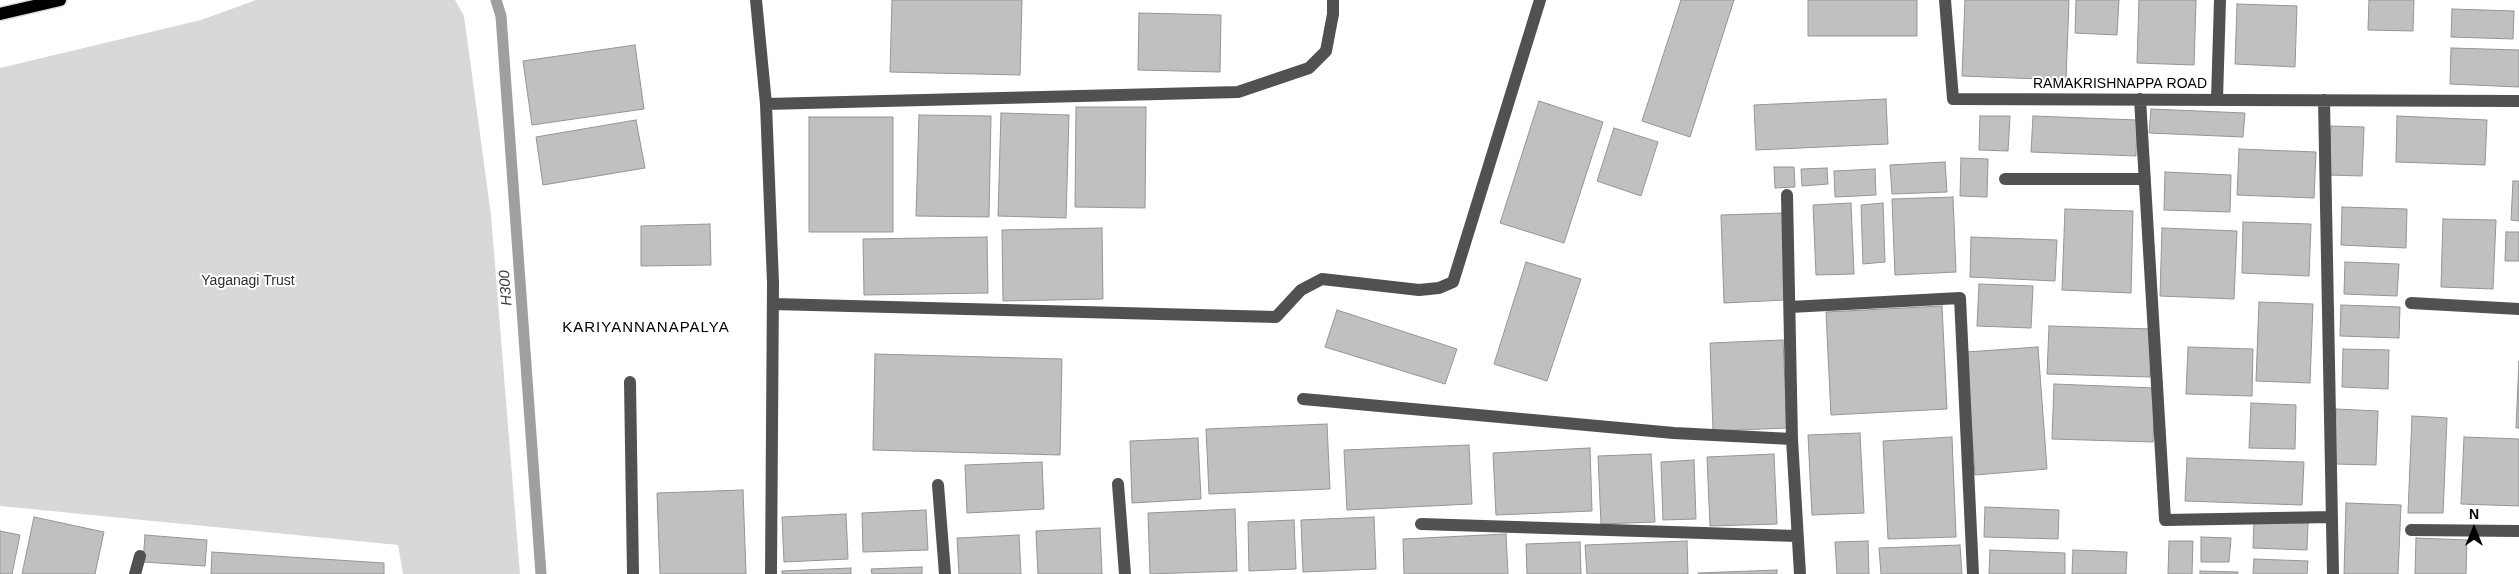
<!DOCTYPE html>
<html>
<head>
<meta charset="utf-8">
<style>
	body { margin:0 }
	#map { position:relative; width:2519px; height:574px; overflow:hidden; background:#fff; font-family:Arial,sans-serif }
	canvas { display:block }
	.north { position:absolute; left:2449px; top:504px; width:50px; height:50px; -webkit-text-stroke:4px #fff; paint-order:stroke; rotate:0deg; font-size:14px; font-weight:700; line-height:20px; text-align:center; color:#000 }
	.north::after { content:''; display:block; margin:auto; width:18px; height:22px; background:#000; clip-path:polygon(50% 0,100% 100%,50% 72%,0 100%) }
</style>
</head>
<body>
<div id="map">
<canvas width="2519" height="574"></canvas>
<div class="north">N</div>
</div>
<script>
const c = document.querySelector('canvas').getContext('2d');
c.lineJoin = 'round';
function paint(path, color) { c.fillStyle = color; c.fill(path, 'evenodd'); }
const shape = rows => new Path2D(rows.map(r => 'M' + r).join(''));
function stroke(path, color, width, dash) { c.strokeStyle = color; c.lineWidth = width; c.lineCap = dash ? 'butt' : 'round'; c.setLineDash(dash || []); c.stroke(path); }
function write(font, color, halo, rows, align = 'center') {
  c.font = font + ' Arial,sans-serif'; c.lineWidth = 4; c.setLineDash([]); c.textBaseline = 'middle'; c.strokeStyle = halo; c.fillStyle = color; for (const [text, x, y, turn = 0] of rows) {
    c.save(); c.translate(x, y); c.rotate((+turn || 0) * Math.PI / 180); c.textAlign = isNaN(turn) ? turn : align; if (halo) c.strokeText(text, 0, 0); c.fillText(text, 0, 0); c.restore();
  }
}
paint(shape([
	[256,0,455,0,464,16,491,215,520,574,403,574,398,545,0,506,0,68,201,20]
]), '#d8d8d8');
stroke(shape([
	[496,0,501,16,541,574]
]), '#9f9f9f', 11);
const building = shape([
	[892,0,1022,0,1020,75,890,72,892,0],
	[1681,0,1734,0,1690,137,1642,121,1681,0],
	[1808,0,1917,0,1917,36,1808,36,1808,0],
	[1965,0,2069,0,2066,80,1962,76,1965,0],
	[2076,0,2119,0,2117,35,2075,33,2076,0],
	[2139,0,2196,0,2194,65,2137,63,2139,0],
	[2369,0,2414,0,2413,31,2368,30,2369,0],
	[2237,4,2297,6,2295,67,2235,64,2237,4],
	[2452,9,2514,11,2513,39,2451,37,2452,9],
	[1139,13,1221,15,1220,72,1138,70,1139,13],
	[635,45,644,109,532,125,523,61,635,45],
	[2451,48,2519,50,2519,87,2450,84,2451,48],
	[1886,99,1888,144,1756,150,1754,105,1886,99],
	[1539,101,1603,122,1564,243,1500,223,1539,101],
	[1076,107,1146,107,1145,208,1075,207,1076,107],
	[2151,109,2245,113,2243,137,2149,133,2151,109],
	[1001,113,1069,115,1066,218,998,216,1001,113],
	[919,115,991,116,989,217,916,216,919,115],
	[1980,116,2010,116,2008,151,1979,150,1980,116],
	[2033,116,2137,120,2136,156,2031,152,2033,116],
	[2397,116,2487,120,2485,165,2396,162,2397,116],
	[809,117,893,117,893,232,809,232,809,117],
	[636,120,645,168,543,185,536,137,636,120],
	[2331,126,2364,127,2362,176,2329,175,2331,126],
	[1614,128,1658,142,1641,196,1597,181,1614,128],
	[2239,149,2316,152,2314,198,2237,195,2239,149],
	[1961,158,1988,159,1987,197,1960,196,1961,158],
	[1945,162,1947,192,1892,194,1890,165,1945,162],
	[1774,167,1794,167,1795,187,1775,188,1774,167],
	[1827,168,1828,184,1802,186,1801,169,1827,168],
	[1875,169,1876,195,1835,197,1834,171,1875,169],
	[2165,172,2231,175,2230,212,2164,210,2165,172],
	[2513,181,2519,181,2519,221,2511,220,2513,181],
	[1953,197,1956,272,1895,275,1892,199,1953,197],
	[1851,203,1854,274,1816,275,1813,205,1851,203],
	[1883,203,1885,262,1863,264,1861,205,1883,203],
	[2342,207,2407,209,2406,248,2341,245,2342,207],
	[2065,209,2133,211,2131,293,2062,290,2065,209],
	[1783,213,1785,300,1724,303,1721,215,1783,213],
	[2443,219,2496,220,2493,289,2441,287,2443,219],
	[2243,222,2311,224,2309,276,2242,273,2243,222],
	[710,224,711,265,641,266,641,226,710,224],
	[1102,228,1103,299,1003,301,1002,230,1102,228],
	[2162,228,2237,231,2234,299,2160,296,2162,228],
	[2506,232,2519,232,2519,261,2505,261,2506,232],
	[987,237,988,293,864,295,863,239,987,237],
	[1971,237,2057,240,2055,281,1970,277,1971,237],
	[1526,262,1581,279,1547,381,1494,364,1526,262],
	[2345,262,2399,264,2397,296,2344,294,2345,262],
	[1979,284,2033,286,2031,328,1977,326,1979,284],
	[2259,302,2313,304,2310,383,2256,381,2259,302],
	[2341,305,2400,307,2399,338,2340,336,2341,305],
	[1942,306,1947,409,1831,415,1826,312,1942,306],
	[1337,310,1457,349,1445,384,1325,347,1337,310],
	[2049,326,2152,329,2150,377,2047,374,2049,326],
	[1783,340,1787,428,1713,431,1710,343,1783,340],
	[2038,347,2047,469,1975,475,1966,352,2038,347],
	[2188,347,2253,349,2252,396,2186,394,2188,347],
	[2343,349,2389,350,2388,389,2342,387,2343,349],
	[875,354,1062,359,1060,455,873,450,875,354],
	[2519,361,2519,428,2516,428,2519,361],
	[2054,384,2155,388,2153,442,2052,439,2054,384],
	[2251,403,2296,405,2295,449,2249,448,2251,403],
	[2336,409,2378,411,2376,465,2334,464,2336,409],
	[2412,416,2447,418,2443,513,2408,513,2412,416],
	[1327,424,1330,489,1209,494,1206,429,1327,424],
	[1860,433,1864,513,1812,515,1808,435,1860,433],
	[1952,437,1956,537,1888,539,1883,441,1952,437],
	[2464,437,2519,439,2519,506,2461,504,2464,437],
	[1198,438,1201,499,1132,503,1130,441,1198,438],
	[1469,445,1472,504,1347,510,1344,450,1469,445],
	[1590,448,1592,511,1496,515,1493,453,1590,448],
	[1651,454,1655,522,1601,524,1598,456,1651,454],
	[1774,454,1777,524,1710,526,1707,457,1774,454],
	[2187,458,2304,462,2302,505,2185,501,2187,458],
	[1694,460,1696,519,1663,520,1661,462,1694,460],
	[1042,462,1044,509,967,513,965,465,1042,462],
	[743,490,746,574,660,574,657,493,743,490],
	[2346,503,2401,505,2398,574,2344,574,2346,503],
	[1985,507,2059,510,2058,539,1984,537,1985,507],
	[1235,509,1237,571,1150,574,1148,513,1235,509],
	[926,510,928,550,863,552,862,513,926,510],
	[846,514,848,559,784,562,782,517,846,514],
	[34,517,104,532,95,574,22,574,34,517],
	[1374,517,1376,569,1303,572,1301,520,1374,517],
	[1294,520,1296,569,1249,571,1248,522,1294,520],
	[2254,521,2308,523,2307,550,2253,548,2254,521],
	[1100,528,1102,574,1038,574,1036,531,1100,528],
	[0,531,20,535,12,574,0,574,0,531],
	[1506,534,1508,574,1404,574,1403,539,1506,534],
	[145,535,207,540,205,566,143,562,145,535],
	[1019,535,1021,574,959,574,957,538,1019,535],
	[2201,537,2231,538,2229,562,2201,562,2201,537],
	[2416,538,2467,540,2466,574,2415,574,2416,538],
	[1687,541,1688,574,1587,574,1585,545,1687,541],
	[1868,541,1869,574,1837,574,1835,542,1868,541],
	[2169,541,2193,541,2192,574,2168,574,2169,541],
	[1580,542,1581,574,1527,574,1526,544,1580,542],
	[1960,545,1962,574,1881,574,1879,548,1960,545],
	[1990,550,2065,553,2065,574,1989,574,1990,550],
	[2073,550,2127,552,2126,574,2072,574,2073,550],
	[212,552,384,563,384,574,211,574,212,552],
	[2254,559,2308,561,2307,574,2253,574,2254,559],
	[922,567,922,574,872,574,871,569,922,567],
	[851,568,851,574,782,574,782,571,851,568],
	[1777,570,1777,574,1698,574,1698,573,1777,570],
	[2200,571,2238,572,2238,574,2200,574,2200,571]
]);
paint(building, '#c0c0c0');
stroke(building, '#959595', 1);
const major = shape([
	[0,14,60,0]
]);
stroke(major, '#dbdbdb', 15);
stroke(shape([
	[756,0,766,104,773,283,771,574],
	[1945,0,1953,99,2519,101],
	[2140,99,2165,520,2332,517],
	[2217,99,2220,0],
	[2324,100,2333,574],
	[766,104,1238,92,1309,68,1326,51,1333,14,1333,0],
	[2005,179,2145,179],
	[1787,195,1792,439,1800,574],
	[2411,303,2519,309],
	[773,304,1276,317,1301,290,1322,279,1419,290,1439,288,1453,282,1540,0],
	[1790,307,1960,298,1973,574],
	[630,382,633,574],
	[1303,399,1674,433,1792,439],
	[1118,484,1125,574],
	[938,485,945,574],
	[1421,524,1797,536],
	[2411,530,2519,531],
	[135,574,140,556]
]), '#515151', 12);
stroke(major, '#000', 12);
write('14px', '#000', '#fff', [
	["RAMAKRISHNAPPA ROAD",2120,84]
]);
write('14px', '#2f2f2f', '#fff', [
	["Yaganagi Trust",248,281]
]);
write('italic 15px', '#404040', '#fff', [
	["H300",506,288,-94]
]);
c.letterSpacing = '1px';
write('15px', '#000', '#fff', [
	["KARIYANNANAPALYA",646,328]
]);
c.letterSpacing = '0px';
</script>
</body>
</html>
